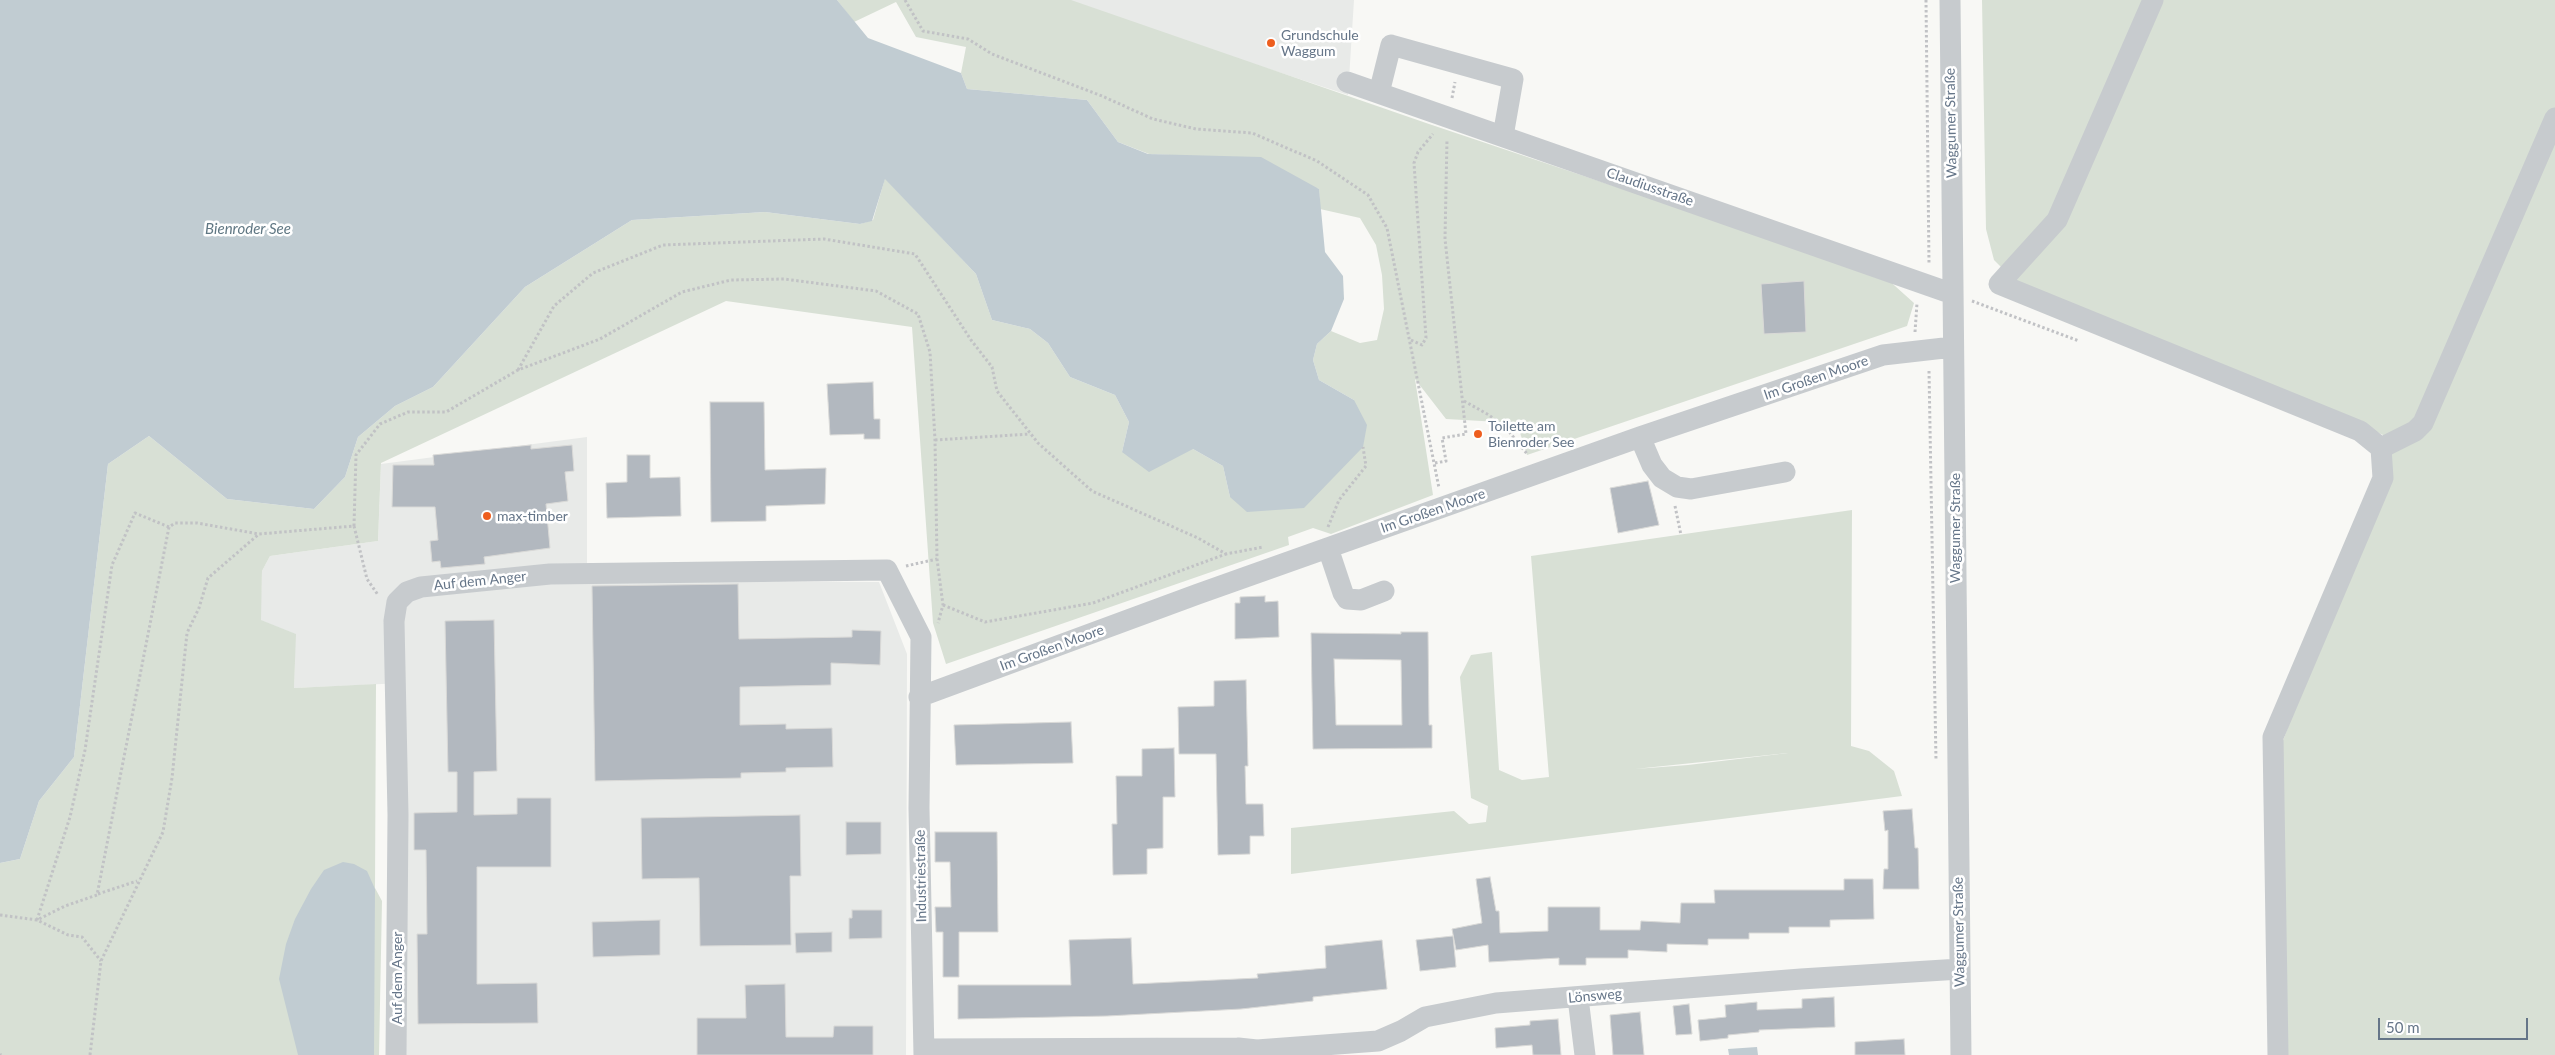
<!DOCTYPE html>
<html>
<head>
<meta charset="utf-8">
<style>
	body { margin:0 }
	#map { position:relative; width:2555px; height:1055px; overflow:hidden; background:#f8f8f5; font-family:Lato,sans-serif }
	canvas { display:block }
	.scale { position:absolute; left:2378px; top:1018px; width:150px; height:22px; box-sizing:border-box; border:2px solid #657588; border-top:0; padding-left:6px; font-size:15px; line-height:18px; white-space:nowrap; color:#657588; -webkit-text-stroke:4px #fff; paint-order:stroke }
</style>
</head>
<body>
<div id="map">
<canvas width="2555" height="1055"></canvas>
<div class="scale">50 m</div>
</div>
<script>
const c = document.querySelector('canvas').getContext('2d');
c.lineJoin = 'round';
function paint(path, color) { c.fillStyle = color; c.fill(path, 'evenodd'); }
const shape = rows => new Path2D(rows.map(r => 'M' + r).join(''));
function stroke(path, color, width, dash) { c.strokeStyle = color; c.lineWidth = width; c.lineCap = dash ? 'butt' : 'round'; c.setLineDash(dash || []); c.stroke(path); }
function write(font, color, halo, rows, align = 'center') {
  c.font = font + ' Lato,sans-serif'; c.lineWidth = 5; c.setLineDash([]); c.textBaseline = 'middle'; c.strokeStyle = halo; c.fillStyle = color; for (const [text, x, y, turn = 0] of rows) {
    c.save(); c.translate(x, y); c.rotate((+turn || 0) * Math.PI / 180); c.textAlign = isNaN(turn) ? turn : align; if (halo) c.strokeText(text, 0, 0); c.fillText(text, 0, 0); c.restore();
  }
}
paint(shape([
	[1062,0,1354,0,1348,95,1105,15],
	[587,437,587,581,879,582,907,654,906,1055,403,1055,404,683,294,688,295,634,260,620,262,571,270,556,378,541,381,464]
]), '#e8eae8');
paint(shape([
	[837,0,1071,0,1429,124,1885,277,1914,303,1907,326,1527,455,1517,423,1446,419,1415,379,1433,495,1331,534,1313,528,1288,537,1289,545,946,664,933,623,912,327,726,301,381,463,378,541,270,556,262,571,261,620,296,634,294,688,376,684,375,888,382,901,379,1055,0,1055,0,863,20,859,39,801,74,757,108,464,149,436,227,499,314,509,345,477,358,437,395,406,433,387,525,287,632,220,765,212,860,224,873,220,885,178,976,274,992,320,1030,329,1048,343,1070,377,1115,395,1129,422,1122,452,1193,449,1223,466,1230,497,1354,400,1319,380,1313,360,1317,344,1331,331,1360,343,1377,340,1384,309,1382,275,1376,245,1360,218,1320,209,1319,189,1192,156,1149,154,1118,142,1087,100,967,89,961,73,966,47,916,37,896,2,854,22],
	[1982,0,2555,0,2555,1055,2281,1055,2276,759,2390,458,2383,435,2345,417,2026,292,1994,260,1986,229],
	[1852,510,1851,746,1869,751,1894,771,1902,796,1291,874,1291,828,1454,811,1469,824,1486,822,1488,806,1471,798,1460,677,1471,655,1492,652,1499,770,1522,780,1549,777,1531,556],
	[1788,753,1688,765,1635,769]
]), '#d8e0d5');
paint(shape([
	[0,0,837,0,868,38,961,73,967,89,1087,100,1118,142,1148,154,1261,157,1319,189,1325,252,1343,276,1344,299,1331,331,1317,344,1313,360,1319,380,1354,400,1367,425,1363,447,1304,508,1247,512,1230,497,1223,466,1193,449,1149,472,1122,452,1129,422,1115,395,1070,377,1048,343,1030,329,992,320,976,274,885,179,872,221,860,224,765,212,632,220,525,287,433,387,395,406,358,437,345,477,314,509,227,499,149,436,108,464,74,757,39,801,20,859,0,863],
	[343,862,354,864,367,871,375,889,374,1055,298,1055,279,979,286,944,295,919,311,889,324,870],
	[1757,1047,1758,1055,1729,1055,1728,1049]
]), '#c1ccd2');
const building = shape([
	[1804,281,1806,332,1764,334,1761,284,1804,281],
	[873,382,874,419,880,419,880,439,864,439,864,434,830,435,827,384,873,382],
	[710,402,764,402,765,470,826,468,825,504,766,506,766,521,711,522,710,402],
	[531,445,531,449,572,445,574,471,565,472,568,501,546,504,550,548,484,557,485,564,441,568,440,561,432,562,430,541,438,540,435,507,392,507,393,465,434,465,433,455,531,445],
	[627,455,650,455,650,478,680,477,681,516,607,518,606,483,627,482,627,455],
	[1648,481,1659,525,1618,533,1610,488,1648,481],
	[738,584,739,639,852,637,852,630,881,631,880,665,831,663,831,685,740,687,740,725,786,724,786,729,832,728,833,767,786,768,786,772,741,773,741,778,595,781,592,586,738,584],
	[1265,596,1265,602,1278,601,1279,637,1235,639,1235,603,1240,603,1240,597,1265,596],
	[494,620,497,771,474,772,474,815,517,814,517,798,551,798,551,867,477,867,477,984,537,983,538,1023,418,1024,417,934,427,934,426,850,414,850,414,813,457,812,457,772,448,772,445,621,494,620],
	[1401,632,1428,632,1429,725,1432,725,1432,748,1313,749,1311,633,1401,634,1401,632],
	[1334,659,1401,660,1402,725,1336,725,1334,659],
	[1246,680,1248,766,1245,766,1246,804,1263,804,1264,836,1250,836,1250,854,1218,855,1216,754,1179,754,1178,707,1214,706,1214,681,1246,680],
	[1071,722,1073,763,956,765,954,725,1071,722],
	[1174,748,1175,797,1163,797,1163,848,1147,849,1147,874,1113,875,1112,824,1117,824,1116,776,1142,776,1142,749,1174,748],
	[1912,809,1915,848,1918,848,1919,889,1883,889,1884,869,1888,869,1888,830,1885,831,1883,811,1912,809],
	[800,815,801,876,790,876,791,945,700,946,699,878,642,879,641,818,800,815],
	[846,822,881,822,881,854,846,855,846,822],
	[935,832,997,832,998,932,959,932,959,977,943,977,943,932,936,932,935,907,951,907,950,862,935,862,935,832],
	[1490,877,1496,911,1499,911,1500,933,1548,931,1548,907,1600,907,1600,930,1640,930,1641,921,1680,923,1681,903,1715,903,1714,890,1844,890,1844,879,1873,879,1874,919,1830,920,1830,927,1789,927,1789,933,1749,933,1749,939,1708,939,1708,945,1667,944,1667,952,1628,950,1628,958,1586,958,1586,965,1559,965,1559,958,1489,962,1488,945,1456,950,1452,929,1482,923,1476,879,1490,877],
	[852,910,882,910,882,938,849,939,849,918,852,918,852,910],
	[660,920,660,955,593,957,592,922,660,920],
	[832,932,832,952,796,953,795,933,832,932],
	[1453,936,1456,967,1420,971,1416,940,1453,936],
	[1131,938,1133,984,1258,978,1257,974,1326,968,1325,946,1382,940,1387,989,1313,997,1313,1001,1241,1009,1107,1016,958,1019,958,985,1071,985,1069,940,1131,938],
	[785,984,786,1037,833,1037,834,1026,873,1026,873,1055,697,1055,697,1018,746,1018,745,985,785,984],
	[1834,997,1835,1027,1759,1030,1759,1032,1728,1035,1728,1038,1700,1041,1698,1020,1726,1017,1725,1005,1757,1002,1757,1010,1802,1008,1802,999,1834,997],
	[1689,1004,1692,1034,1676,1035,1673,1006,1689,1004],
	[1640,1012,1644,1055,1613,1055,1610,1015,1640,1012],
	[1558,1019,1561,1055,1533,1055,1532,1045,1496,1048,1495,1028,1530,1025,1530,1021,1558,1019],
	[1904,1039,1905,1055,1855,1055,1855,1042,1904,1039]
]);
paint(building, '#b2b8bf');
stroke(building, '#d9d9d7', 1);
stroke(shape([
	[905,0,923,31,968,39,992,54,1102,96,1153,119,1196,129,1252,133,1317,161,1368,195,1387,228,1439,488],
	[1926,0,1929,264],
	[1452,98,1455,82],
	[1972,301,2079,341],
	[1915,332,1917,303],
	[1411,340,1422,345,1426,338,1414,163,1418,152,1433,134],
	[518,370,554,306,593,273,663,245,824,239,915,254,971,340,992,367,997,391,1038,443,1092,491,1198,538,1226,554,1263,547],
	[1929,371,1936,761],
	[1464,401,1489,415,1506,428,1528,455],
	[935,440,1030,434],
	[1435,463,1446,461,1442,438,1466,434,1445,239,1447,139],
	[1675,506,1681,535],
	[354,526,367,579,378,595],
	[169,527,135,513,112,565,85,750,70,817,37,920,65,906,97,895,169,527,175,523,197,523,259,534,354,526,356,455,380,424,408,412,446,412,518,370,600,339,682,292,731,280,784,279,876,291,918,314,930,352,935,440,937,559,943,605,938,623],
	[1328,527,1339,500,1366,466,1363,447],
	[906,566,937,559],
	[943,605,985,622,1093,603,1226,554],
	[98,894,137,881],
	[0,915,37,920,68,935,82,937,101,961],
	[0,1054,1,1055],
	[90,1055,101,961,163,832,172,778,187,633,199,608,208,578,259,534]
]), '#c1c2c5', 3, [2.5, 2.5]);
stroke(shape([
	[1950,0,1961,1055],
	[2153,0,2057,220,1999,284,2360,431,2381,448,2415,431,2423,423,2555,118],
	[1347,82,1953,294],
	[1379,93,1391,45,1513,79,1503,136],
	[1640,437,1652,465,1662,478,1677,487,1691,489,1785,472],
	[1328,548,1343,593,1347,599,1361,600,1384,591],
	[919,697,1198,594,1640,437,1883,355,1953,347],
	[1578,998,1585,1055],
	[1238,1048,1257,1050,1378,1041,1401,1031,1425,1017,1496,1003,1801,979,1960,969],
	[924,1049,1238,1048,1238,1055],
	[396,1055,398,815,394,621,397,602,407,592,421,587,550,574,887,570,921,637,919,808,924,1055],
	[2278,1055,2273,737,2383,478,2381,448]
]), '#c7cbce', 21);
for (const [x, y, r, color] of [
	[1271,43,5,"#ee5e1e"],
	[1478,434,5,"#ee5e1e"],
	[487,516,5,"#ee5e1e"]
]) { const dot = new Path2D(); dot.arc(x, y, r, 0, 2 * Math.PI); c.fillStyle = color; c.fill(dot); stroke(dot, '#fff', 2); }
write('14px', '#657588', '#fff', [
	["Grundschule",1281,35],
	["Waggum",1281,51],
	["Toilette am",1488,426],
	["Bienroder See",1488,442],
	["max-timber",497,516]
], 'left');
write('14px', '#657588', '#fff', [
	["Waggumer Straße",1951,123,-91],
	["Claudiusstraße",1650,187,19],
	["Im Großen Moore",1816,378,-19],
	["Im Großen Moore",1433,511,-19],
	["Waggumer Straße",1955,528,-90],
	["Auf dem Anger",480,581,-6],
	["Im Großen Moore",1052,648,-20],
	["Industriestraße",921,876,-91],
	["Waggumer Straße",1959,932,-91],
	["Auf dem Anger",397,978,-90],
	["Lönsweg",1595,996,-5]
]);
write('italic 15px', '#607783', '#fff', [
	["Bienroder See",248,229]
]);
</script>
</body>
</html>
